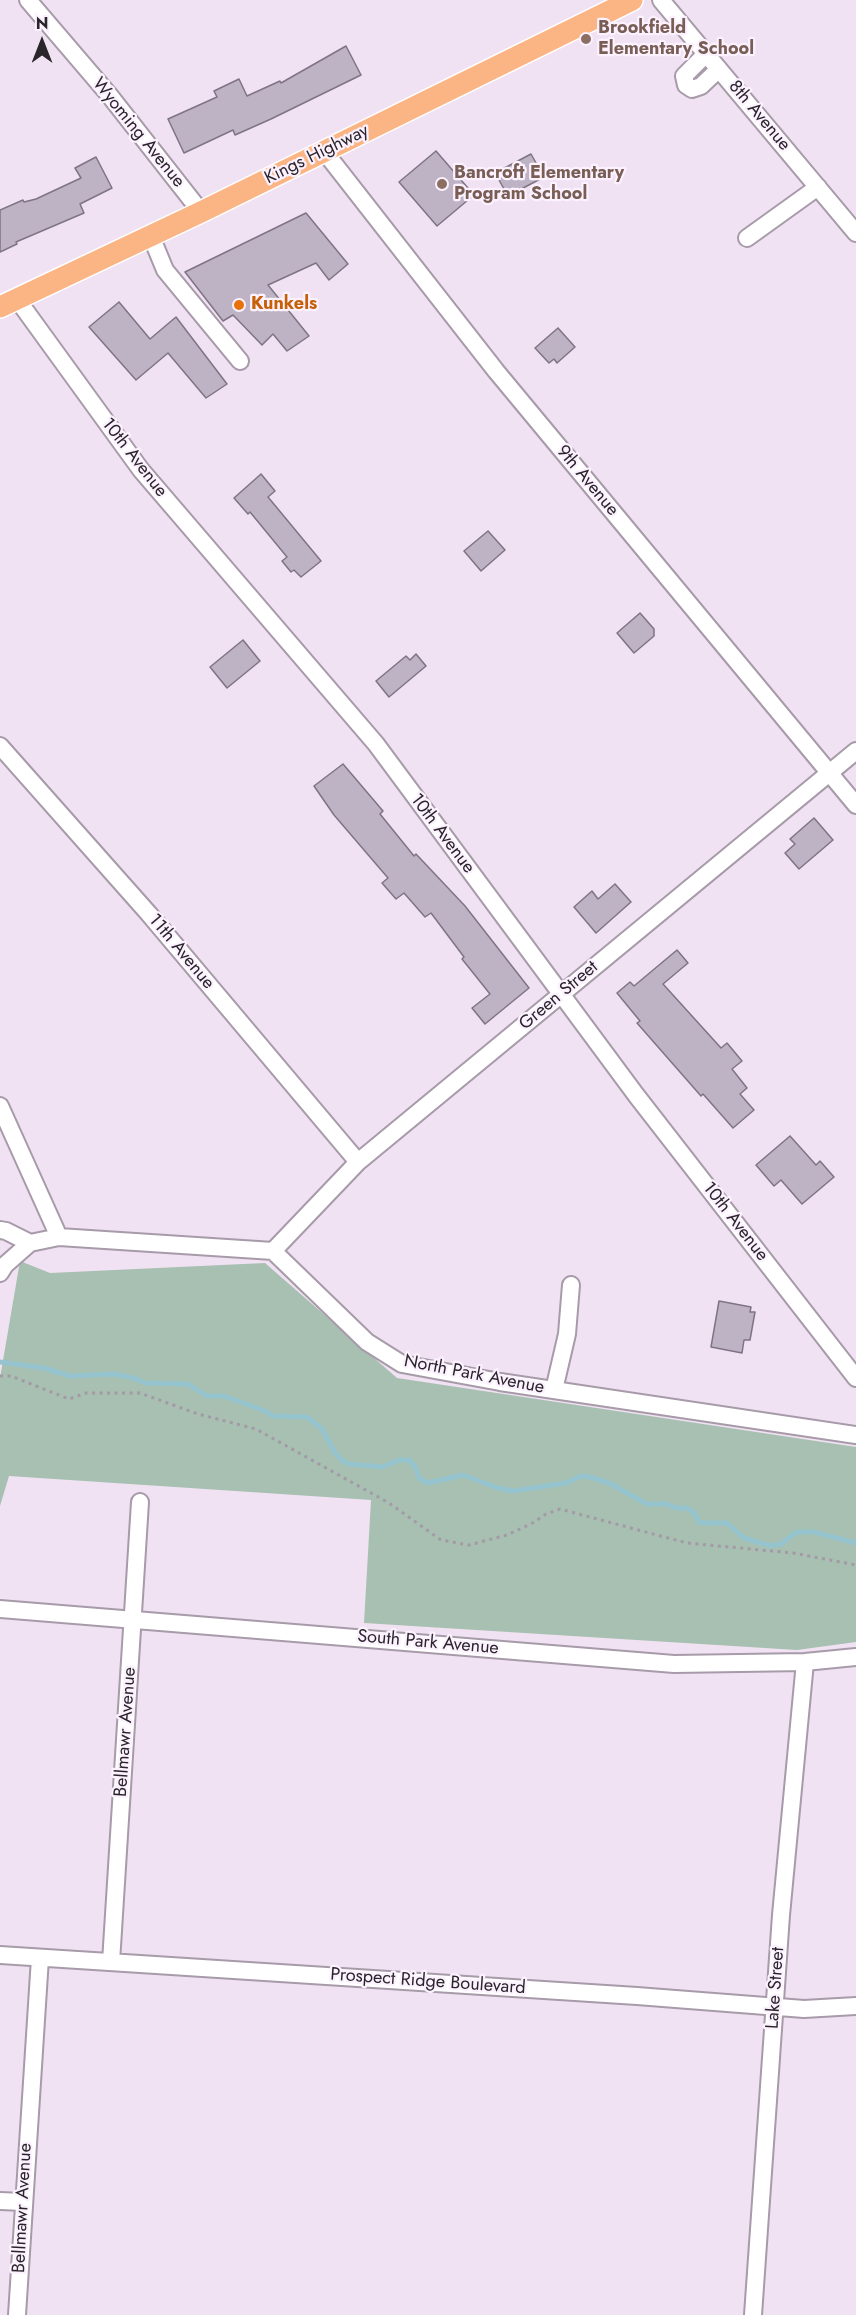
<!DOCTYPE html>
<html>
<head>
<meta charset="utf-8">
<style>
	body { margin:0 }
	#map { position:relative; width:856px; height:2315px; overflow:hidden; background:#f1e2f3; font-family:Jost,sans-serif }
	canvas { display:block }
	.north { position:absolute; left:12px; top:12px; width:60px; height:60px; -webkit-text-stroke:4px #fcf1fe; paint-order:stroke; rotate:0deg; font-size:16px; font-weight:700; line-height:24px; text-align:center; color:#2a252b }
	.north::after { content:''; display:block; margin:auto; width:21px; height:27px; background:#2a252b; clip-path:polygon(50% 0,100% 100%,50% 72%,0 100%) }
</style>
</head>
<body>
<div id="map">
<canvas width="856" height="2315"></canvas>
<div class="north">N</div>
</div>
<script>
const c = document.querySelector('canvas').getContext('2d');
c.lineJoin = 'round';
function paint(path, color) { c.fillStyle = color; c.fill(path, 'evenodd'); }
const shape = rows => new Path2D(rows.map(r => 'M' + r).join(''));
function stroke(path, color, width, dash) { c.strokeStyle = color; c.lineWidth = width; c.lineCap = dash ? 'butt' : 'round'; c.setLineDash(dash || []); c.stroke(path); }
function write(font, color, halo, rows, align = 'center') {
  c.font = font + ' Jost,sans-serif'; c.lineWidth = 4.5; c.setLineDash([]); c.textBaseline = 'middle'; c.strokeStyle = halo; c.fillStyle = color; for (const [text, x, y, turn = 0] of rows) {
    c.save(); c.translate(x, y); c.rotate((+turn || 0) * Math.PI / 180); c.textAlign = isNaN(turn) ? turn : align; if (halo) c.strokeText(text, 0, 0); c.fillText(text, 0, 0); c.restore();
  }
}
paint(shape([
	[20,1261,50,1273,265,1263,397,1378,856,1447,856,1642,797,1650,364,1623,371,1500,9,1476,0,1506,0,1378]
]), '#a7c0b1');
stroke(shape([
	[0,1362,44,1368,70,1376,113,1374,134,1378,145,1383,188,1384,207,1396,224,1396,265,1411,273,1416,307,1417,322,1429,335,1453,343,1461,349,1464,382,1467,399,1460,409,1460,416,1468,419,1478,428,1483,463,1475,498,1488,513,1491,566,1483,581,1476,590,1477,609,1483,647,1504,666,1504,676,1508,687,1508,694,1513,699,1522,703,1523,727,1523,744,1538,771,1546,781,1544,795,1533,799,1532,814,1532,856,1543]
]), '#95c4cf', 5);
const building = shape([
	[346,46,361,75,271,119,235,135,233,130,184,153,168,119,217,97,214,91,239,79,247,96,280,81,281,83,346,46],
	[436,151,474,195,437,226,399,182,436,151],
	[531,154,544,177,508,196,495,173,531,154],
	[96,157,112,188,80,204,84,213,16,242,17,244,0,252,0,210,23,200,24,202,36,199,81,178,75,168,96,157],
	[306,213,348,264,329,280,316,263,268,285,309,336,287,351,273,334,262,345,233,315,223,321,185,272,306,213],
	[119,302,150,339,176,317,227,384,206,398,168,353,136,380,89,327,119,302],
	[558,328,575,347,557,363,554,359,549,363,535,348,558,328],
	[261,474,275,491,268,497,321,561,301,577,294,570,291,572,282,561,287,557,250,512,248,514,234,498,261,474],
	[488,531,505,550,481,571,464,551,488,531],
	[640,613,654,629,654,636,634,653,617,633,640,613],
	[243,640,260,661,227,688,210,667,243,640],
	[416,654,426,666,389,697,376,681,406,656,410,660,416,654],
	[343,764,383,811,380,814,414,856,416,854,465,906,529,988,485,1024,472,1008,490,994,462,959,464,957,431,913,425,917,404,893,396,899,382,883,388,878,334,815,314,786,343,764],
	[814,818,833,840,799,869,785,853,795,844,790,839,814,818],
	[615,884,631,902,596,933,574,907,592,891,598,899,615,884],
	[677,950,688,963,663,984,721,1048,727,1043,742,1061,732,1069,747,1088,740,1094,754,1110,733,1128,703,1094,701,1096,637,1023,640,1021,617,993,630,982,634,986,677,950],
	[790,1136,816,1165,820,1161,834,1177,802,1204,781,1180,774,1186,756,1165,790,1136],
	[719,1301,751,1307,750,1312,755,1312,750,1340,744,1340,742,1353,711,1347,719,1301]
]);
paint(building, '#beb3c4');
stroke(building, '#7f7484', 1.5);
const minor = shape([
	[28,0,110,96,201,212],
	[661,0,856,233],
	[706,54,684,76,686,85,692,89,701,86,719,69],
	[324,151,496,371,856,805],
	[151,236,165,270,240,361],
	[747,238,818,187],
	[17,299,141,470,376,744,636,1095,856,1378],
	[0,746,149,914,358,1162],
	[0,1106,59,1237],
	[0,1230,6,1231,30,1243],
	[273,1251,358,1162,856,751],
	[0,1273,5,1265,30,1243,59,1237,273,1251,367,1342,402,1364,500,1382,856,1435],
	[554,1390,567,1334,571,1285],
	[0,1609,674,1664,805,1662,856,1657],
	[0,1955,637,1996,804,2009,856,2006],
	[111,1962,140,1502],
	[0,2201,23,2202],
	[17,2315,40,1958],
	[753,2315,781,1915,805,1662]
]);
const major = shape([
	[0,307,201,212,632,0]
]);
stroke(minor, '#a79aa9', 20);
stroke(major, '#fff', 24);
stroke(shape([
	[0,1376,11,1376,69,1399,86,1393,140,1393,198,1414,256,1429,389,1503,441,1540,469,1545,507,1535,531,1524,546,1514,560,1509,687,1543,793,1553,856,1565]
]), '#a499a6', 3, [3, 4.5]);
stroke(minor, '#fff', 16);
stroke(major, '#fbb585', 21);
for (const [x, y, r, color] of [
	[586,39,6,"#8d6e63"],
	[442,184,6,"#8d6e63"],
	[239,305,6,"#e8710a"]
]) { const dot = new Path2D(); dot.arc(x, y, r, 0, 2 * Math.PI); c.fillStyle = color; c.fill(dot); stroke(dot, '#fcf1fe', 2); }
write('bold 18px', '#785e54', '#fcf1fe', [
	["Brookfield",598,29],
	["Elementary School",598,50],
	["Bancroft Elementary",454,174],
	["Program School",454,195]
], 'left');
write('18px', '#2a252b', '#fcf1fe', [
	["8th Avenue",759,116,50],
	["Wyoming Avenue",138,133,51],
	["Kings Highway",317,155,-26],
	["10th Avenue",134,458,52],
	["9th Avenue",587,481,50],
	["10th Avenue",442,834,53],
	["11th Avenue",181,952,50],
	["Green Street",559,996,-40],
	["10th Avenue",735,1222,52],
	["North Park Avenue",474,1375,11],
	["South Park Avenue",428,1643,5],
	["Bellmawr Avenue",126,1732,-86],
	["Prospect Ridge Boulevard",428,1982,4],
	["Lake Street",776,1988,-86],
	["Bellmawr Avenue",23,2208,-87]
]);
write('bold 18px', '#c56008', '#fcf1fe', [
	["Kunkels",251,305]
], 'left');
</script>
</body>
</html>
